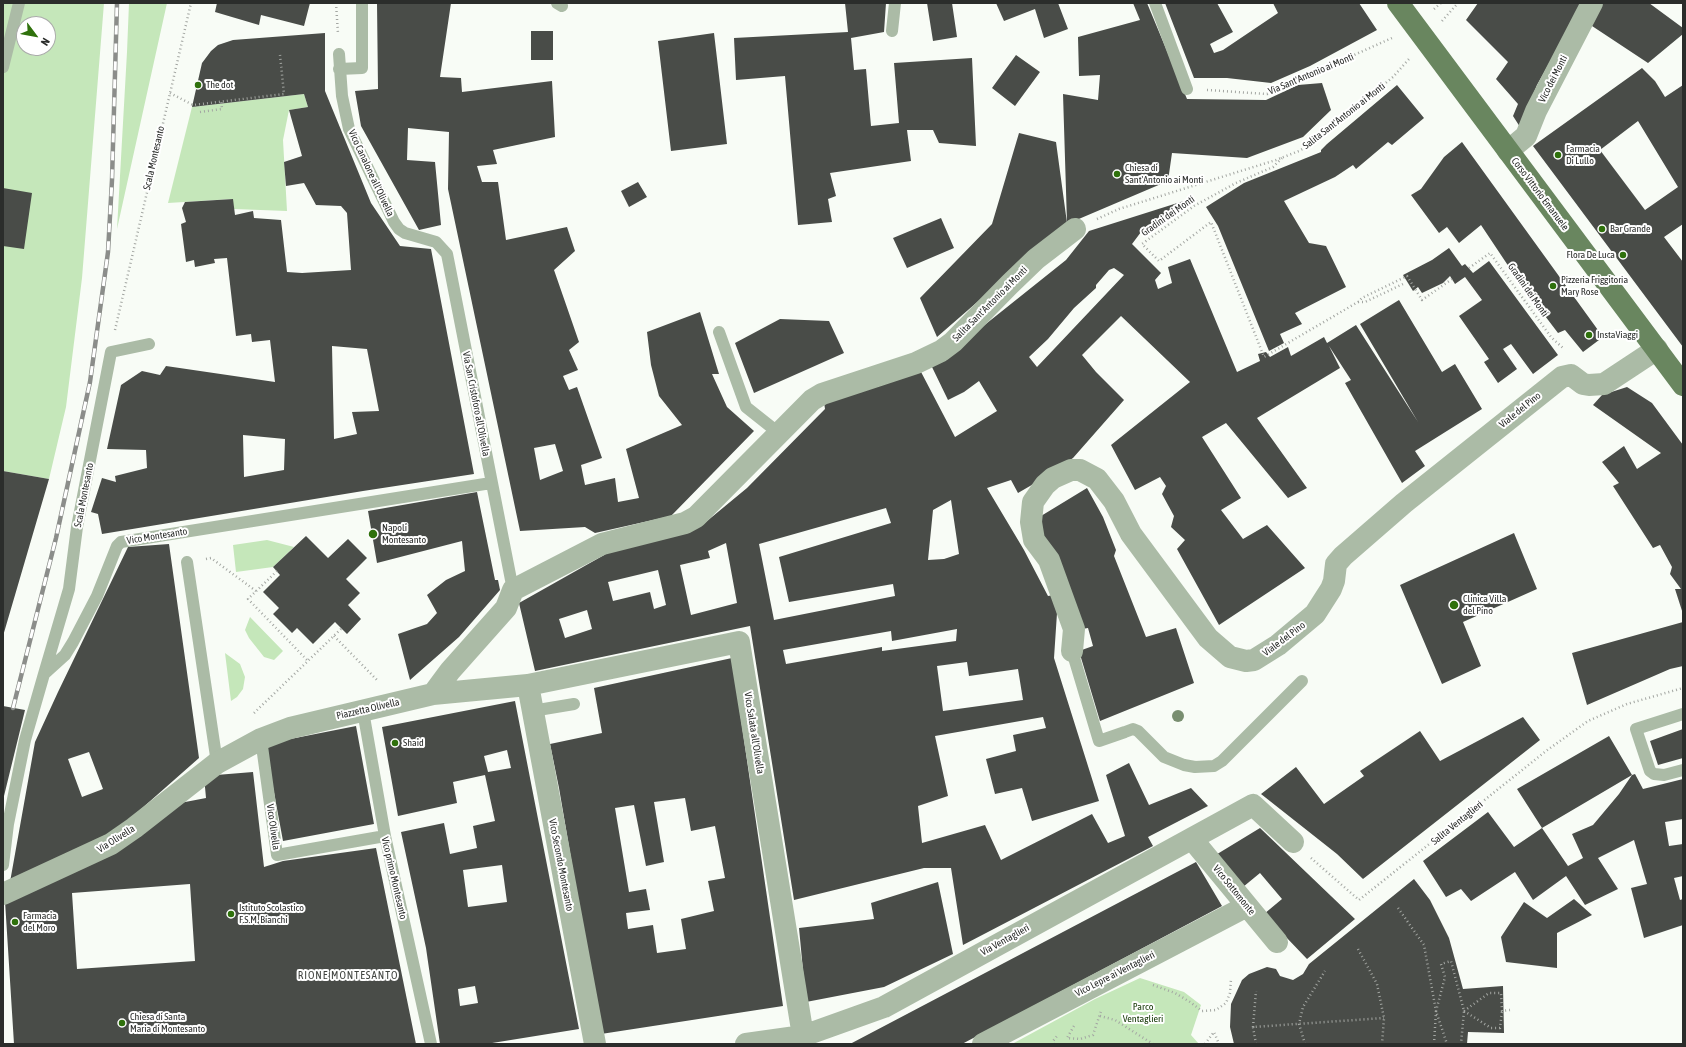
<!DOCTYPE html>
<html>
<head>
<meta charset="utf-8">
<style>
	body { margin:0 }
	#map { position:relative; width:1686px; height:1047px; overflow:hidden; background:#f8fcf6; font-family:"Asap Condensed",sans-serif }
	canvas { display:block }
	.frame { position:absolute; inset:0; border:4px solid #2b2d2b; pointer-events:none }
	.north { position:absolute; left:16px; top:16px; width:40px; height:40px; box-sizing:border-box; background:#fff; border:1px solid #aaabaa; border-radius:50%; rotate:122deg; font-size:11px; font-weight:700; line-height:16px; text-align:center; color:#2b2d2b }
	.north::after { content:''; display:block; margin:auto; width:14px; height:18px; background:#2f710c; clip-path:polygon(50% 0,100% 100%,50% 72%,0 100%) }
</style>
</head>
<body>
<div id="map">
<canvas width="1686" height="1047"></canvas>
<div class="frame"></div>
<div class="north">N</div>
</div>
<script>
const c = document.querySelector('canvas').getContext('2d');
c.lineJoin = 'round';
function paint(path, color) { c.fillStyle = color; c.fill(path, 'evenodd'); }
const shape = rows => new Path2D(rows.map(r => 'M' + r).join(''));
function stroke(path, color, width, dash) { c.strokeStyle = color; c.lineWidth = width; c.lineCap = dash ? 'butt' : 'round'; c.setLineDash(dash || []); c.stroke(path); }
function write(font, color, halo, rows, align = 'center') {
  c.font = font + ' "Asap Condensed",sans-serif'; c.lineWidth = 4; c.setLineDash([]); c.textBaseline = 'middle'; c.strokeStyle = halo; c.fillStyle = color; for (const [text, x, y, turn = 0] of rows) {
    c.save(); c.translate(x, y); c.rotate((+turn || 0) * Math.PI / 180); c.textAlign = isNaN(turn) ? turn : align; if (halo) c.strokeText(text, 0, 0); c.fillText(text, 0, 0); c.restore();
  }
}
paint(shape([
	[3,3,104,3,82,278,66,407,49,479,3,471],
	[24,24,48,24,48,48,24,48],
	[129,3,167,3,117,229,127,52],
	[304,94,308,107,289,110,283,140,287,211,234,209,232,199,168,203,192,107],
	[267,540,294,547,273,567,236,572,233,545],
	[250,617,283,651,274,660,264,657,249,638,245,630],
	[225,653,240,664,245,677,243,689,237,697,231,701],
	[1140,978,1184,992,1201,1005,1191,1035,1199,1044,1012,1044,1095,999]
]), '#c5e7ba');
paint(shape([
	[217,3,310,3,304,26,261,15,259,25,215,12],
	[377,3,451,3,440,77,461,78,462,92,552,81,555,137,493,150,497,164,477,166,482,182,498,182,506,240,567,227,575,251,554,270,579,342,569,350,578,370,563,376,569,390,577,387,602,458,581,465,585,485,615,478,618,502,639,498,626,449,682,425,659,396,651,365,647,332,700,312,719,374,712,374,727,407,754,431,671,516,595,533,585,527,520,531,448,189,449,132,408,128,407,160,435,162,441,225,419,230,361,126,355,91,378,89],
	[555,444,563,471,540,480,534,448],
	[845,3,886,3,884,32,851,38,854,70,866,69,871,126,899,123,894,63,972,58,976,146,939,143,933,130,907,130,911,161,830,173,836,196,828,199,832,222,798,225,785,76,736,80,734,38,848,32],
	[927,3,952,3,957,37,933,41],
	[996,3,1058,3,1068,29,1044,38,1035,9,1004,21],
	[1133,3,1147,3,1187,99,1266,100,1298,85,1322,83,1331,110,1303,137,1247,158,1172,153,1168,181,1067,224,937,337,920,298,992,224,1019,133,1056,142,1067,223,1063,94,1098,100,1100,75,1079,76,1078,37,1140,20],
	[1165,3,1217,3,1233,32,1210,44,1214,53,1223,50,1278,13,1273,3,1359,3,1377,30,1310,66,1271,83,1227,78,1194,78],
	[1478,3,1583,3,1537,85,1520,127,1513,116,1518,104,1496,79,1508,62,1466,20],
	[1599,3,1649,3,1683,28,1683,34,1648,63,1589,24],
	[531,31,553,31,553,60,531,60],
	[325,33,325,91,371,203,400,246,431,249,474,474,363,491,102,534,98,514,91,512,102,478,116,482,115,476,147,468,146,450,107,449,121,385,142,371,160,375,166,366,275,382,270,340,252,342,251,334,236,336,227,258,214,259,215,263,195,267,194,260,186,262,181,224,186,222,182,208,185,202,233,199,235,215,253,211,254,218,281,220,287,272,302,273,351,270,347,213,341,206,316,205,304,183,286,186,284,162,302,156,289,110,308,107,304,94,192,107,202,63,211,51,218,45,233,40],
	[332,346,367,349,379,411,352,412,357,434,334,439],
	[243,435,285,439,284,470,244,477],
	[714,33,727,144,671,151,658,41],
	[1016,55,1040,72,1015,106,992,88],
	[1642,68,1655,81,1665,97,1683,85,1683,224,1664,237,1683,262,1683,347,1533,146],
	[1638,121,1678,187,1645,210,1600,150],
	[1397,85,1424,118,1392,145,1388,142,1356,169,1353,165,1335,177,1284,201,1309,243,1326,246,1346,287,1295,313,1302,324,1280,334,1284,343,1269,351,1218,226,1206,207,1244,183,1321,152,1321,150,1327,144],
	[1462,142,1603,337,1583,352,1565,330,1558,333,1517,279,1481,225,1459,243,1447,227,1439,233,1411,195,1421,189,1444,157],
	[638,182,647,197,629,207,621,191],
	[3,188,32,193,24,249,3,246],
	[1190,199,1192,203,1141,232,1132,244,1161,273,1155,280,1158,289,1172,283,1168,267,1190,259,1237,372,1260,361,1258,354,1266,352,1270,357,1288,347,1291,356,1324,337,1327,343,1356,325,1418,422,1360,324,1399,300,1442,372,1455,364,1482,409,1415,451,1425,466,1402,483,1345,383,1351,380,1329,346,1340,368,1257,418,1307,488,1288,498,1226,423,1202,437,1241,498,1221,510,1243,539,1267,525,1305,568,1219,625,1177,549,1185,540,1171,527,1174,516,1162,494,1166,486,1160,477,1135,490,1111,445,1190,382,1121,316,1082,355,1096,372,1124,400,1073,458,1030,486,1018,493,1011,480,987,488,1024,550,1048,596,1054,595,1057,613,1054,658,1099,801,1032,821,1022,788,995,794,986,759,1016,751,1013,735,1046,728,1043,717,935,736,948,796,918,806,922,843,985,825,1001,860,1092,814,1108,843,1125,836,1106,775,1129,763,1149,805,1191,788,1208,806,1148,837,1153,846,963,945,951,868,924,868,794,900,750,626,535,671,519,603,613,550,701,526,747,488,825,409,824,402,920,370,955,437,997,411,979,381,964,392,948,400,932,367,1066,260,1089,231],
	[1114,268,1124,275,1037,367,1029,357,1048,339,1074,308,1096,288,1096,285,1109,270],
	[951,500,959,554,944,559,928,560,933,510],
	[886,508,891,523,779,557,789,602,893,584,895,596,774,620,759,544],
	[726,543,737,603,691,615,680,565,710,558,708,551],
	[658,570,666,605,654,609,650,592,613,601,608,582],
	[587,610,592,629,565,638,559,619],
	[957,629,956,641,882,651,882,647,786,664,783,650,891,631,892,641],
	[967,662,969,676,1018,669,1023,700,943,711,937,666],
	[941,218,954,248,907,268,893,238],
	[1449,248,1462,266,1465,264,1473,273,1489,261,1558,355,1533,374,1511,344,1503,349,1517,369,1498,383,1484,362,1489,359,1459,316,1482,300,1465,277,1455,284,1450,276,1443,283,1422,293,1418,287,1413,291,1403,275,1432,260],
	[780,319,829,321,844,353,754,393,735,343],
	[1627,387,1652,403,1683,445,1683,614,1675,589,1681,589,1670,574,1672,567,1660,545,1653,548,1613,486,1619,483,1602,462,1624,446,1637,469,1661,453,1593,405,1602,395],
	[3,471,49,479,3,636],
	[1087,488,1103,517,1116,550,1114,556,1146,637,1176,628,1194,683,1100,721,1079,651,1093,646,1088,628,1082,629,1042,536,1041,516],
	[477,492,495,580,498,580,500,590,459,637,410,680,398,634,427,624,437,613,427,595,446,580,465,571,462,541,377,563,368,511],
	[1514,533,1537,589,1463,622,1481,666,1442,684,1400,585],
	[306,536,328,558,348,539,367,558,346,579,360,593,348,605,361,619,347,634,335,622,313,644,297,628,292,633,273,614,279,608,263,592,280,575,273,567],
	[169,544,199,758,123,825,124,826,10,882,35,742,58,692,128,547],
	[89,752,103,789,82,797,68,759],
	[1683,622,1683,666,1670,669,1587,705,1572,653],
	[732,658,783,1006,601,1034,559,788,550,744,602,733,594,688],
	[685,798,691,831,715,826,725,878,708,881,714,911,681,919,686,949,657,953,653,925,628,929,626,913,650,910,646,889,629,892,615,808,634,805,646,866,664,862,654,802],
	[515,701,579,1029,486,1044,440,1044,426,948,401,832,444,823,450,854,477,848,473,826,495,821,485,775,453,782,457,803,398,816,382,727],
	[507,750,511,768,488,772,484,756],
	[502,865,507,902,468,907,463,870],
	[475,986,478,1003,460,1006,458,989],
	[3,706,25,710,4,796,3,795],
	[1523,717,1540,740,1363,879,1337,854,1261,794,1296,767,1324,804,1364,776,1360,771,1420,731,1440,761],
	[356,726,374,824,283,841,265,744],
	[1683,729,1683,758,1658,765,1650,741],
	[1609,736,1632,775,1542,828,1517,789],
	[253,772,264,867,283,861,376,848,416,1044,14,1044,5,901,180,803,206,798,204,776],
	[190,884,195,961,77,969,72,893],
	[1635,774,1643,789,1683,779,1683,819,1665,822,1669,846,1683,844,1683,876,1674,878,1680,900,1683,899,1683,925,1644,938,1631,888,1647,884,1634,840,1598,858,1618,889,1585,905,1566,876,1533,900,1515,872,1471,901,1461,889,1446,897,1423,861,1488,812,1514,847,1542,828,1568,866,1583,858,1572,834,1593,825,1619,794,1632,775],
	[1260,828,1355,919,1307,959,1264,914,1282,899,1260,873,1243,887,1214,856],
	[1196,862,1222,906,962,1044,850,1044],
	[1414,879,1430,900,1449,938,1463,989,1503,986,1504,1033,1468,1032,1467,1044,1234,1044,1230,1027,1231,1004,1242,980,1249,974,1267,967,1276,969,1280,976,1293,980,1303,974,1309,964],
	[938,882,953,954,884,987,806,1002,799,928,874,919,871,903],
	[1574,899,1592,915,1557,933,1557,968,1506,962,1501,937,1524,902,1547,918]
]), '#494c48');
stroke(shape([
	[336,3,338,34],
	[1434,9,1441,3],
	[1442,21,1458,3],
	[1207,90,1267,94,1392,38],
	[170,93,193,105,284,94,280,55],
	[200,112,222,109,221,100],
	[1282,158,1273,167,1236,183,1194,206,1142,244,1159,261,1211,222,1264,357,1358,302,1362,298,1407,276,1422,300,1452,279],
	[1097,219,1119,209,1276,160,1299,151,1311,144,1393,77,1409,59],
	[1469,268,1490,253,1551,337,1564,349],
	[1358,302,1365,302,1403,284],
	[115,330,191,3],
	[206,559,211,558,256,591],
	[277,571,248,599,308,661],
	[334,636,377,680],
	[254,713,342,628],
	[1311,858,1359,900,1546,751,1588,721,1627,704,1683,688],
	[1398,908,1424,945,1436,1011,1445,977,1441,964,1451,961,1464,1011,1461,1044],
	[1358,949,1377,984,1384,1018,1382,1044],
	[1153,985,1175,993,1190,1002,1202,1011,1216,1010,1226,1003,1230,993,1231,979],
	[1464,1011,1489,993,1501,993,1502,1011,1510,1010],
	[1464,1011,1491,1028,1500,1028,1502,1011],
	[1100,1016,1115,1020,1153,1044],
	[1074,1026,1067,1038,1080,1039,1093,1035,1101,1011],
	[1253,1027,1256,991],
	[1054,1044,1053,1041,1057,1036],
	[1205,1044,1214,1032,1219,1044],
	[1256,1044,1253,1027,1384,1018],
	[1305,1044,1299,1024,1303,1007,1325,971],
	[1434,1044,1436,1011,1447,1044]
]), '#a3a6a2', 2.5, [1, 3]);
stroke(shape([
	[557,3,562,6],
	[1155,3,1187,89],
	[892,31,895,3],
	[339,54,342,96,349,129,394,222,399,229,405,233,436,242,447,254,513,590],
	[3,67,19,3],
	[339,69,362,68,362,3],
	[719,332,746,407,780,434],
	[187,562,217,763],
	[1072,651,1099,741,1125,732,1133,729,1138,731,1164,757,1184,765,1195,767,1214,766,1222,761,1302,681],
	[44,674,69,589,77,527,111,352,149,344],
	[363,711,385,836,431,1044],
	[532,711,574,704],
	[1683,714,1636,729,1650,771,1654,774,1664,775,1683,770],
	[261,739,277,855,385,836],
	[3,865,8,824,25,740,44,674,65,655,73,642,97,596,117,546,121,542,491,483]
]), '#abbba6', 12);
stroke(shape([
	[1508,151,1526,136,1536,111,1592,3],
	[1072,651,1074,629,1049,560,1034,540,1031,522,1033,502,1045,485,1053,478,1071,470,1080,470,1097,479,1114,501,1131,534,1208,638,1230,657,1246,661,1254,660,1278,645,1315,614,1331,589,1334,581,1336,564,1343,556,1404,503,1562,377,1571,375,1583,384,1589,385,1604,384,1657,349],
	[528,685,595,1044],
	[433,694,450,671,506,608,513,590,602,544,685,523,696,517,812,400,822,394,916,363,941,351,953,342,1010,284,1036,259,1075,229],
	[1192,839,1277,942],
	[3,894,111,844,134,828,217,763,261,739,290,728,433,694,528,685,739,642,803,1036],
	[746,1044,803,1036,884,1007,1253,805,1293,842],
	[983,1044,1247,906]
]), '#abbba6', 22);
stroke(shape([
	[1398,3,1683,385]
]), '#69865f', 22);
const rail = shape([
	[13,708,56,538,90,382,108,252,112,180,117,3]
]);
stroke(rail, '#8b8d8a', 4.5);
stroke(rail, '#fff', 3, [9]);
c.fillStyle = '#798e70';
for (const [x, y] of [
	[1178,716]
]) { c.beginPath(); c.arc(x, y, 6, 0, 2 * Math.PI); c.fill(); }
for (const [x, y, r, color] of [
	[198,85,4,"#2f710c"],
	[1558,155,4,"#2f710c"],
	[1117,174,4,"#2f710c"],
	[1602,229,4,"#2f710c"],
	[1623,255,4,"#2f710c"],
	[1553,286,4,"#2f710c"],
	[1589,335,4,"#2f710c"],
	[373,534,5,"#2f710c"],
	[1454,605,5,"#2f710c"],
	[395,743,4,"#2f710c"],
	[231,914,4,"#2f710c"],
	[15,922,4,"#2f710c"],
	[122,1023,4,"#2f710c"]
]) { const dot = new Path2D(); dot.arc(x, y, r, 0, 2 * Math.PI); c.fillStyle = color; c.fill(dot); stroke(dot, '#fff', 1.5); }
write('10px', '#2b2d2b', '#fff', [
	["Via Sant'Antonio ai Monti",1311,74,-23],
	["Vico dei Monti",1553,79,-63],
	["Salita Sant'Antonio ai Monti",1344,116,-38],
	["Scala Montesanto",154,158,-77],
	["Vico Canalone all'Olivella",371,173,65],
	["Corso Vittorio Emanuele",1540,194,53],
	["Gradini dei Monti",1168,216,-35],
	["Gradini dei Monti",1528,290,55],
	["Salita Sant'Antonio ai Monti",990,304,-45],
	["Via San Cristoforo all'Olivella",476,404,79],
	["Viale del Pino",1520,410,-39],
	["Scala Montesanto",84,495,-79],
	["Vico Montesanto",157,536,-9],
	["Viale del Pino",1284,639,-37],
	["Piazzetta Olivella",368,709,-13],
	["Vico Salata all'Olivella",754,733,81],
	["Salita Ventaglieri",1457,823,-39],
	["Vico Olivella",273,827,82],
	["Via Olivella",116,839,-32],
	["Vico Secondo Montesanto",561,865,79],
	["Vico primo Montesanto",394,878,77],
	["Vico Sottomonte",1234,890,51],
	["Via Ventaglieri",1005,940,-29],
	["Vico Lepre ai Ventaglieri",1115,974,-27]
]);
write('10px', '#2b2d2b', '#fff', [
	["The dot",206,85],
	["Farmacia",1566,149],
	["Di Lullo",1566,161],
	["Chiesa di",1125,168],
	["Sant'Antonio ai Monti",1125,180],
	["Bar Grande",1610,229],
	["Flora De Luca",1615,255,"right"],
	["Pizzeria Friggitoria",1561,280],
	["Mary Rose",1561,292],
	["InstaViaggi",1597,335],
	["Napoli",382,528],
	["Montesanto",382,540],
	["Clinica Villa",1463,599],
	["del Pino",1463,611],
	["Shaid",403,743],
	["Istituto Scolastico",239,908],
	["F.S.M. Bianchi",239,920],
	["Farmacia",23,916],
	["del Moro",23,928],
	["Chiesa di Santa",130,1017],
	["Maria di Montesanto",130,1029]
], 'left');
write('10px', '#113402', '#fff', [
	["Parco",1143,1007],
	["Ventaglieri",1143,1019]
]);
c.letterSpacing = '1px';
write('11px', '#40433f', '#fff', [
	["RIONE MONTESANTO",348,976]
]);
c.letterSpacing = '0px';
</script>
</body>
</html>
